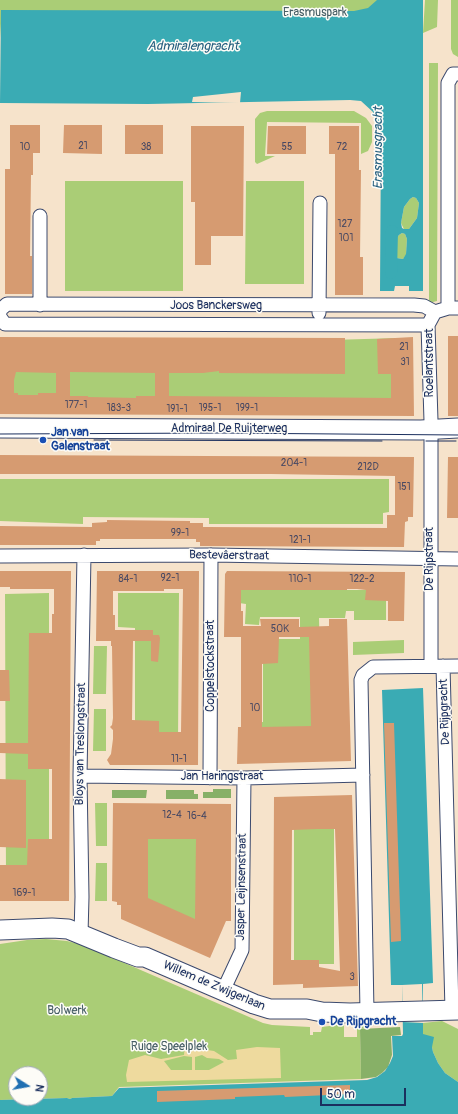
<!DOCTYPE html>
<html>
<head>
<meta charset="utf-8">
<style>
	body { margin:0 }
	#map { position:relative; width:458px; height:1114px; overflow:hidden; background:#f6e3cb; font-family:Pangolin,sans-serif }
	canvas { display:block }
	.north { position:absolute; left:8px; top:1066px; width:40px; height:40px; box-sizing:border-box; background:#fdfcf7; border:1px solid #a3aaba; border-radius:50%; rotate:101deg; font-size:11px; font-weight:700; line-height:16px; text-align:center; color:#1b2f5e }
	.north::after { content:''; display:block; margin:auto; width:14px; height:18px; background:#1f6fb2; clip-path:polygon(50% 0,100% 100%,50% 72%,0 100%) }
	.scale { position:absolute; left:320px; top:1088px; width:86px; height:18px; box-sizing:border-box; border:2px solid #1b2f5e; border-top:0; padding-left:5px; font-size:12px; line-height:14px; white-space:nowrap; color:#1b2f5e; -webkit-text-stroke:3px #fdfcf7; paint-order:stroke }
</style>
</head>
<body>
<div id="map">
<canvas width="458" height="1114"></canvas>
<div class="north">N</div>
<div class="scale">50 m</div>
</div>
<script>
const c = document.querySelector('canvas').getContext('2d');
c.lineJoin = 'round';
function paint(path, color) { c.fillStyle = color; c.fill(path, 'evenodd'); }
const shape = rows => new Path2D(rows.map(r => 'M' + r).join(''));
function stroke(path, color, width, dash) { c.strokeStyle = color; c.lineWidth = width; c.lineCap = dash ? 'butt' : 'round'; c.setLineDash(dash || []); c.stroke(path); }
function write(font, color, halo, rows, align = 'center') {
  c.font = font + ' Pangolin,sans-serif'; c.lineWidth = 3; c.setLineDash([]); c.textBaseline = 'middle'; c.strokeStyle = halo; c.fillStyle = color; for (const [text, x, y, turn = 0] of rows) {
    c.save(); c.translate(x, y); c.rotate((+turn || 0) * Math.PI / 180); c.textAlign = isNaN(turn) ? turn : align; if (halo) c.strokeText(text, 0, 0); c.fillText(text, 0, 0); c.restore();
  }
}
paint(shape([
	[0,0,385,0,374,27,1,24,0,38],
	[425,0,438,0,437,27,423,33],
	[451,0,458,0,458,57,453,54,451,49],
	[429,63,438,63,437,301,429,303],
	[267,111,354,111,366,118,372,126,372,142,368,151,361,154,361,123,267,122,265,156,275,156,257,164,255,162,255,119,260,113],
	[65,181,183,181,183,291,65,291],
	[246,181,304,181,304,284,245,284],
	[413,197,416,198,419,203,417,218,409,229,404,229,401,223,404,207,410,199],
	[402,233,405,234,407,239,406,255,403,259,390,257,393,243,399,235],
	[398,338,398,401,0,404,0,350],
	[0,479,389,479,389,512,383,513,383,524,209,524,209,518,83,517,83,524,0,521],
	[239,590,386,590,386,620,354,620,354,611,346,611,345,618,319,618,322,737,242,740,244,723,263,722,263,639,300,639,300,617,260,617,259,625,245,624,246,604,239,603],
	[49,593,49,879,6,879,5,594],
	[118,593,179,593,178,743,135,743,135,628,118,627],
	[404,640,404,653,353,655,353,642],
	[94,646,107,646,106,694,93,694],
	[94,709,106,709,106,751,93,751],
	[95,803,107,803,107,846,96,846],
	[294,815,334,815,334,964,294,964],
	[133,825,209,826,202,930,133,903],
	[96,863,107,863,107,901,95,901],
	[46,939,67,941,83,945,263,1023,272,1025,310,1027,310,1035,313,1035,313,1032,321,1032,322,1027,344,1024,344,1037,357,1037,357,1025,370,1024,370,1028,360,1029,361,1079,119,1087,112,1096,72,1098,70,1099,67,1098,34,1099,31,1101,29,1099,0,1100,0,944,27,940],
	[16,1074,40,1074,40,1098,16,1098],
	[442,1021,458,1029,458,1082,445,1073,438,1063,433,1052,432,1047,423,1035,423,1023]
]), '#aacd76');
paint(shape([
	[213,789,231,789,231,798,203,798,203,792,213,792],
	[112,790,147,790,146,798,112,798],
	[166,790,194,790,194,794,198,794,198,799,166,799],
	[400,1027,401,1035,391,1036,392,1055,388,1067,382,1073,376,1077,361,1079,360,1029]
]), '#87b067');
paint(shape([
	[195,1040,201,1049,214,1051,228,1060,237,1059,236,1050,257,1047,280,1048,281,1078,127,1082,126,1075,129,1060,145,1055,161,1059,184,1055,185,1043],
	[202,1055,207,1058,219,1059,224,1062,209,1070,195,1070,195,1057],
	[184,1056,192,1057,192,1070,171,1070,164,1061]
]), '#eeda9e');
paint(shape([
	[377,0,423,0,423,291,409,291,409,286,395,286,394,291,380,291,381,133,373,112,361,101,350,100,148,104,0,103,1,10,354,11,368,8],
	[413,197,416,198,419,203,417,218,409,229,404,229,402,228,401,223,404,207,410,199],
	[402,233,405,234,407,239,406,254,403,259,390,257,393,243,399,235],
	[423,688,433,983,423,984,423,1034,434,1037,432,1047,433,1052,438,1063,445,1073,458,1082,458,1114,0,1114,0,1100,29,1099,31,1101,34,1099,67,1098,70,1099,72,1098,112,1096,119,1088,367,1080,377,1077,385,1071,390,1063,393,1056,392,1036,402,1036,403,1034,402,985,391,985,382,690]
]), '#3aabb4');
paint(shape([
	[241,92,240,103,192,102,193,97],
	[422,984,423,1023,403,1022,402,985]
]), '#f6e3cb');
stroke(shape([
	[391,273,392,231]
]), '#3aabb4', 12);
paint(shape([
	[10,125,40,125,40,153,33,153,33,175,31,175,30,256,32,256,32,294,5,294,5,169,10,169],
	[64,125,102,125,102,154,63,153],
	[125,125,163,125,163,154,125,154],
	[191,126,244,126,243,236,211,236,211,265,195,265,195,202,191,202],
	[268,126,306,126,306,154,267,154],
	[329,126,359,126,359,170,361,170,360,257,363,257,363,295,335,295,335,154,329,154],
	[448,336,458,336,458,416,448,416],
	[0,337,345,338,345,374,219,373,219,371,203,373,169,373,169,396,391,398,391,374,378,374,377,339,413,337,414,416,0,414],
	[16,372,56,373,56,393,38,393,38,395,18,395,18,393,14,393,14,380],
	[70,372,155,373,155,396,136,396,136,398,88,397,88,396,70,396],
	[0,455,414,457,413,517,408,517,408,521,405,522,404,547,200,546,200,542,196,542,196,539,100,539,100,541,96,541,96,545,0,545,0,526,92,527,92,523,107,522,107,520,190,521,190,523,203,523,203,527,207,527,387,528,387,515,395,515,395,476,271,474,0,474],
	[448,457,458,457,458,518,447,518],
	[0,571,71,571,69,901,0,901,0,865,27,865,28,839,52,839,52,769,28,769,28,754,0,753,0,743,28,743,29,633,52,633,52,614,54,614,54,589,10,589,10,587,0,587],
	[97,571,199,571,198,765,110,765,107,760,111,754,113,739,113,730,110,727,112,725,113,718,112,646,111,646,111,641,96,641],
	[164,589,183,589,181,732,159,732,159,721,132,720,133,641,151,641,151,661,158,662,160,638,159,635,153,635,153,630,115,630,115,615,113,615,113,591,164,591],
	[227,571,405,572,404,621,388,621,388,601,365,600,366,590,357,589,347,589,347,590,241,590,241,611,243,611,243,626,261,626,260,619,299,619,299,627,329,626,329,619,347,619,351,761,237,764,238,727,241,727,241,637,224,637,225,574],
	[279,637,309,637,311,726,262,727,262,664,278,663],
	[0,670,9,670,10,701,0,701],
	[384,723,394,723,401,941,391,942],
	[0,779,26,780,26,848,0,847],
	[352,795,358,986,303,988,303,984,273,985,274,797],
	[317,829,335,829,340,971,319,967,319,960,291,960,292,830],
	[113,803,231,804,231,921,226,921,210,958,121,919,121,905,117,905,117,902,112,901],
	[148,839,196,839,195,919,148,898],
	[350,1085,350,1094,285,1097,284,1095,235,1097,235,1099,157,1102,157,1091]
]), '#d69b71');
const street = shape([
	[40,305,40,216],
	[448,308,448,83,453,74,458,74],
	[0,313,0,310,7,304,414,305,424,306,435,312],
	[319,313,320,203],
	[0,317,5,324,428,325],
	[0,556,211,555,458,559],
	[431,666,431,421,428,325,435,312,448,308,458,308],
	[443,666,452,1010],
	[80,776,244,778,363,775],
	[210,778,211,555],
	[81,934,82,897,80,776,84,555],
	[223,991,242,950,244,778],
	[367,1012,361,680,363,675,373,667,458,666]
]);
const secondary = shape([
	[0,428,421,430,458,428],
	[0,930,52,928,68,929,114,948,138,957,145,957,254,1004,270,1009,307,1009,322,1012,350,1013,458,1010]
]);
stroke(street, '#3c4a6e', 15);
stroke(secondary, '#3c4a6e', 21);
stroke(street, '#fff', 13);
stroke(secondary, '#fff', 19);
stroke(shape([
	[0,434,220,433,458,435],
	[94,440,382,441],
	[426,441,456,441]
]), '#1b2f5e', 1);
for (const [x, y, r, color] of [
	[43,440,4,"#1a4fb4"],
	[322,1022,4,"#1a4fb4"]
]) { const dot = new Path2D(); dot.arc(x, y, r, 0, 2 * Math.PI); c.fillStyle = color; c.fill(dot); stroke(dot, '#fdfcf7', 1.5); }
write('10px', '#4a4a63', null, [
	["21",83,146],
	["10",25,147],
	["38",146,147],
	["55",287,147],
	["72",342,147],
	["127",345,224],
	["101",346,238],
	["21",404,347],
	["31",405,362],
	["177-1",76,405],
	["183-3",119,408],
	["195-1",210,408],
	["199-1",247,408],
	["191-1",177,409],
	["204-1",294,463],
	["212D",368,467],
	["151",404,487],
	["99-1",180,533],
	["121-1",300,540],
	["92-1",170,578],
	["84-1",128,579],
	["110-1",300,579],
	["122-2",362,579],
	["50K",280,629],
	["10",255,708],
	["11-1",179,759],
	["12-4",172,815],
	["16-4",197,816],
	["169-1",24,893],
	["3",352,977]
]);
write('12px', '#465e65', '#fdfcf7', [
	["Erasmuspark",315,13],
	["Bolwerk",67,1011],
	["Ruige Speelplek",169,1047]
]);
write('12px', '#1b2f5e', '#fdfcf7', [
	["Joos Banckersweg",216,306],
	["Roelantstraat",430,363,-90],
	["Admiraal De Ruijterweg",229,429],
	["Bestevâerstraat",229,556,1],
	["De Rijpstraat",430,559,-90],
	["Coppelstockstraat",211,666,-90],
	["De Rijpgracht",445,712,-92],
	["Bloys van Treslongstraat",81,744,-89],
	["Jan Haringstraat",222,777],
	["Jasper Leijnsenstraat",242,887,-89],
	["Willem de Zwijgerlaan",214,986,23]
]);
write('bold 12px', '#164399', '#fdfcf7', [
	["Jan van",51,433],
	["Galenstraat",51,447],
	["De Rijpgracht",330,1022]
], 'left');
write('italic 13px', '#276180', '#fdfcf7', [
	["Admiralengracht",193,47],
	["Erasmusgracht",379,148,-90]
]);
</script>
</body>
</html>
